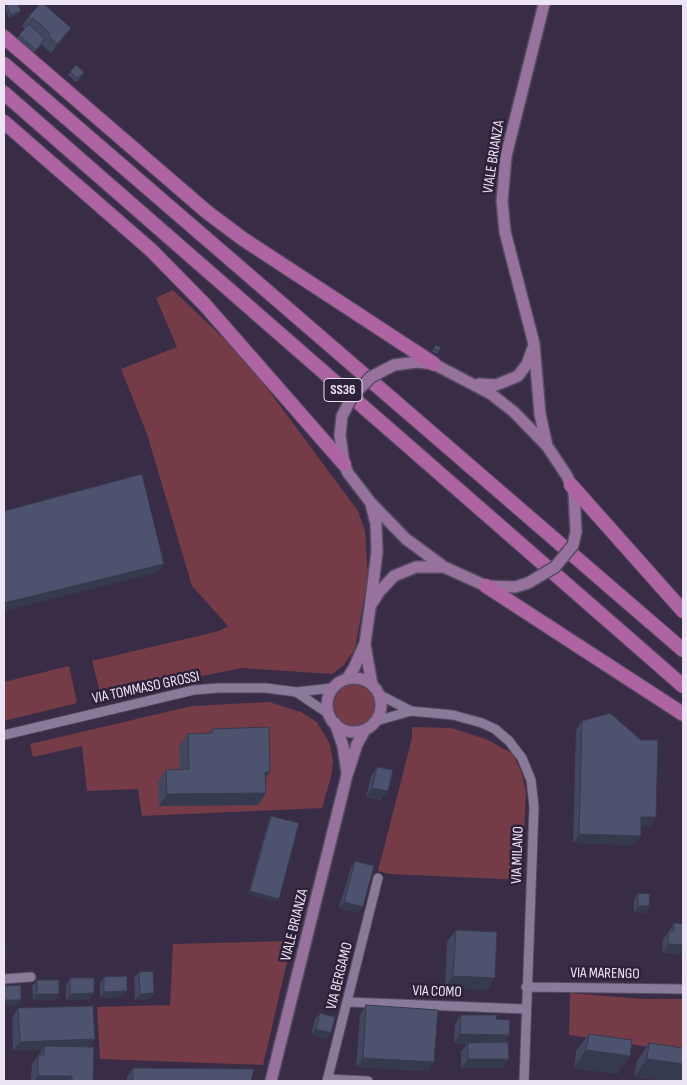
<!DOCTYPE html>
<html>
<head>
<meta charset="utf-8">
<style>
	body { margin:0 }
	#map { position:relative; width:687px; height:1085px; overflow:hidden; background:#392c46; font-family:"Sofia Sans Condensed",sans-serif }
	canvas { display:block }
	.frame { position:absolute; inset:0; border:5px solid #ede5f6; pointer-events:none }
</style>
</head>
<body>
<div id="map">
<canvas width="687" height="1085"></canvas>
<div class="frame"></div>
</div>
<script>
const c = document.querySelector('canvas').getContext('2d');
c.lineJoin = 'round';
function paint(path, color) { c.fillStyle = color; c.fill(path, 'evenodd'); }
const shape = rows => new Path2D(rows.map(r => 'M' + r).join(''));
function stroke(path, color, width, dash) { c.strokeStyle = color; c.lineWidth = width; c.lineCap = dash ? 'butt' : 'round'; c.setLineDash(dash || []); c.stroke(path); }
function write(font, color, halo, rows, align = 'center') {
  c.font = font + ' "Sofia Sans Condensed",sans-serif'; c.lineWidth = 5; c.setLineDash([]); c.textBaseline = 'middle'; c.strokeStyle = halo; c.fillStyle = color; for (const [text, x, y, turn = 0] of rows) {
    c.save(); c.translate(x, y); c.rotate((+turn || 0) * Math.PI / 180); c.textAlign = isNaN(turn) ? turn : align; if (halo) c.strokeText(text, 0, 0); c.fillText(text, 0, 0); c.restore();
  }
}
paint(shape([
	[173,290,247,361,358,511,365,531,368,576,355,649,343,666,332,674,242,668,101,696,92,661,219,631,228,626,192,586,147,434,121,369,177,347,156,298],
	[69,666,77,703,4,721,4,682],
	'334 705a21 21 0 1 1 42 0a21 21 0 1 1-42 0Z',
	[269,702,301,712,317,722,330,744,333,761,331,777,322,808,142,816,138,789,87,791,82,746,33,757,30,744,192,706],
	[412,727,451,728,486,739,513,754,522,774,526,792,522,880,390,874,378,871,412,738],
	[292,941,263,1065,100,1059,97,1007,170,1005,173,944],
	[570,993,644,999,683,999,683,1052,569,1035]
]), '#753c48');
const minor = shape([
	[296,692,329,714],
	[380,695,411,711],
	[376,721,411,711,453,715,482,723,495,729,509,741,522,758,531,780,534,807,524,1081],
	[4,735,194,690,218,688,266,688,296,692,333,688],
	[4,979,31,977],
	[526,987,683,989],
	[348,1002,525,1009],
	[328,1079,368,1081],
	[327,1081,378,878]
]);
const secondary = shape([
	[544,4,506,156,502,201,505,232,534,344,540,414,547,446],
	[394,365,417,362,434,364,491,394,514,412,547,446,567,476,574,492,576,532],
	[479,384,496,385,518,376,527,364,533,348],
	[340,435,344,464,348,473,371,503,406,539,444,567,486,586,515,587,528,583],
	[373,602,379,592,394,576,416,567,442,567],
	[365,645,372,685],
	'327 705a27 27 0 1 1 54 0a27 27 0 1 1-54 0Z',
	[347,679,354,668,365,643,370,608,377,552,376,524,371,504],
	[335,723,343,746,347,773],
	[271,1081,347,775,357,744,365,730]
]);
const trunk = shape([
	[4,37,207,212,243,239,434,364],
	[4,64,683,650],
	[4,93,683,686],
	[4,122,151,250,205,305,344,464],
	[571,485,683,611],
	[486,586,683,714]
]);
stroke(minor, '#554a61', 11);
stroke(secondary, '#554a61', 14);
stroke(trunk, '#554a61', 16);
stroke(minor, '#887a98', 9);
stroke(secondary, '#96729c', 11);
stroke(trunk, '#ae64a2', 14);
const secondaryBridge = shape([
	[340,435,342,416,353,395,371,377,394,365],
	[528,583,555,567,573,545,576,532]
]);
stroke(secondaryBridge, '#554a61', 14, []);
stroke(secondaryBridge, '#96729c', 11);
paint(shape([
	[40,4,65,37,51,53,41,44,42,44,34,53,17,38,25,29,22,26,28,17],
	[7,5,21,11,19,14,9,18,5,8],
	[76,65,82,76,76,82,68,75],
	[435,345,439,351,437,354,432,352],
	[582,721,656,817,650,826,641,826,635,845,573,843,576,730],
	[212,729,266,779,266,793,258,805,159,806,158,782,166,770,180,769,179,746,188,734,209,733],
	[377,767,381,800,366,797,371,776],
	[271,816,276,902,248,894,269,819],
	[355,861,358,913,339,908,351,867],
	[638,893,649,906,645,913,634,912,634,900],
	[674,923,683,924,683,954,662,953,663,940],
	[456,930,487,990,445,988,447,942],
	[139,972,154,993,150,999,135,1000,134,978],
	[104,977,127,991,123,997,100,998,100,983],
	[70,978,94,993,90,999,66,1000,66,985],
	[37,980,59,994,55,1000,33,1000,32,986],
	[366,1005,434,1062,428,1071,356,1067,360,1015],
	[18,1008,95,1039,89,1047,93,1081,31,1081,32,1064,42,1050,13,1051,12,1018],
	[320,1013,326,1039,311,1035,315,1019],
	[461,1015,496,1019,509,1035,504,1042,509,1059,502,1068,461,1068,461,1052,467,1044,454,1043,455,1024],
	[589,1034,630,1056,617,1074,574,1068,576,1051],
	[649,1043,683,1081,669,1081,634,1077,637,1061],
	[133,1068,251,1081,127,1081,127,1077]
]), '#42475f');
paint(shape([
	[21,11,19,14,9,18,11,15],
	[71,28,65,37,51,53,57,44],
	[164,564,157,573,4,611,4,603],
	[265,772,270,772,262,784],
	[372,788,388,791,381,800,366,797],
	[266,793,258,805,159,806,167,794],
	[641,817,656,817,650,826,635,826],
	[579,834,641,836,635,845,573,843],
	[250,891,279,899,276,902,248,894],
	[344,902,363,907,358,913,339,908],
	[638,906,649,906,645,913,634,912],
	[668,944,683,945,683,954,662,953],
	[453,976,495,978,487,990,445,988],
	[127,991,123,997,100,998,104,992],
	[94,993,90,999,66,1000,70,994],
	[154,993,150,999,135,1000,140,994],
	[37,994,59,994,55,1000,33,1000],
	[4,1000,21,1000,17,1006,4,1006],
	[316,1029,331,1033,326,1039,311,1035],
	[460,1034,509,1035,503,1044,454,1043],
	[95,1039,88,1048,45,1046,42,1050,13,1051,20,1042],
	[586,1050,630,1056,617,1074,574,1068],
	[363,1058,434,1062,428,1071,356,1067],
	[468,1059,509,1059,502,1068,461,1068],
	[647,1059,683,1064,683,1081,669,1081,634,1077],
	[38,1076,72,1076,69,1081,34,1081]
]), '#363a4e');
const building = shape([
	[11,4,18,4,21,11,11,15,7,5,11,4],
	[40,4,44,4,71,28,57,44,48,35,50,33,33,18,32,20,28,17,40,4],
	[29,24,45,39,36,50,19,35,29,24],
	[76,65,84,72,78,79,70,72,76,65],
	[435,345,441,347,439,351,434,349,435,345],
	[142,474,164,564,4,603,4,511,142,474],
	[610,713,641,740,658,740,656,817,641,817,641,836,579,834,582,721,610,713],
	[269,727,270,772,265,772,266,793,167,794,166,770,189,769,188,734,212,733,212,729,269,727],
	[377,767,393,770,388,791,372,788,377,767],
	[271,816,299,823,279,899,250,891,271,816],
	[355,861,374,866,363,907,344,902,355,861],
	[638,893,650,894,649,906,638,906,638,893],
	[674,923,683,924,683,945,668,944,669,931,674,931,674,923],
	[456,930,497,932,495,978,453,976,456,930],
	[4,945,5,945,6,955,4,955,4,945],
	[153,971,154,993,140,994,139,972,153,971],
	[127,976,127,991,104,992,104,977,127,976],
	[70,978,94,978,94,993,70,994,70,978],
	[37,980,59,980,59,994,37,994,37,980],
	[21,985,21,1000,4,1000,4,986,21,985],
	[366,1005,438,1010,434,1062,363,1058,366,1005],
	[93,1006,95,1039,20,1042,18,1008,93,1006],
	[320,1013,335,1017,331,1033,316,1029,320,1013],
	[461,1015,497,1015,496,1019,510,1020,509,1035,460,1034,461,1015],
	[589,1034,632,1040,630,1056,586,1050,589,1034],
	[508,1042,509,1059,468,1059,468,1043,508,1042],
	[649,1043,683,1048,683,1064,647,1059,649,1043],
	[45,1046,94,1047,93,1081,72,1081,72,1076,38,1076,38,1055,44,1055,45,1046],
	[133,1068,254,1069,251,1081,133,1081,133,1068]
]);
paint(building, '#4d536f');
stroke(building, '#363a4e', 1);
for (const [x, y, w] of [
	[343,390,38]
]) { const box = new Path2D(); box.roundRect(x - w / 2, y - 11.5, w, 23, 4); c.fillStyle = '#2e223b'; c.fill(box); stroke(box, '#ede5f6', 1); }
write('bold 14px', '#ede5f6', null, [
	["SS36",343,390]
]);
write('15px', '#ede5f6', '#2e223b', [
	["VIALE BRIANZA",494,157,-81],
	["VIA TOMMASO GROSSI",146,688,-12],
	["VIA MILANO",518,855,-88],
	["VIALE BRIANZA",295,925,-76],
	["VIA MARENGO",605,974,1],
	["VIA BERGAMO",340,976,-76],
	["VIA COMO",437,992,2]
]);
</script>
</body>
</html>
